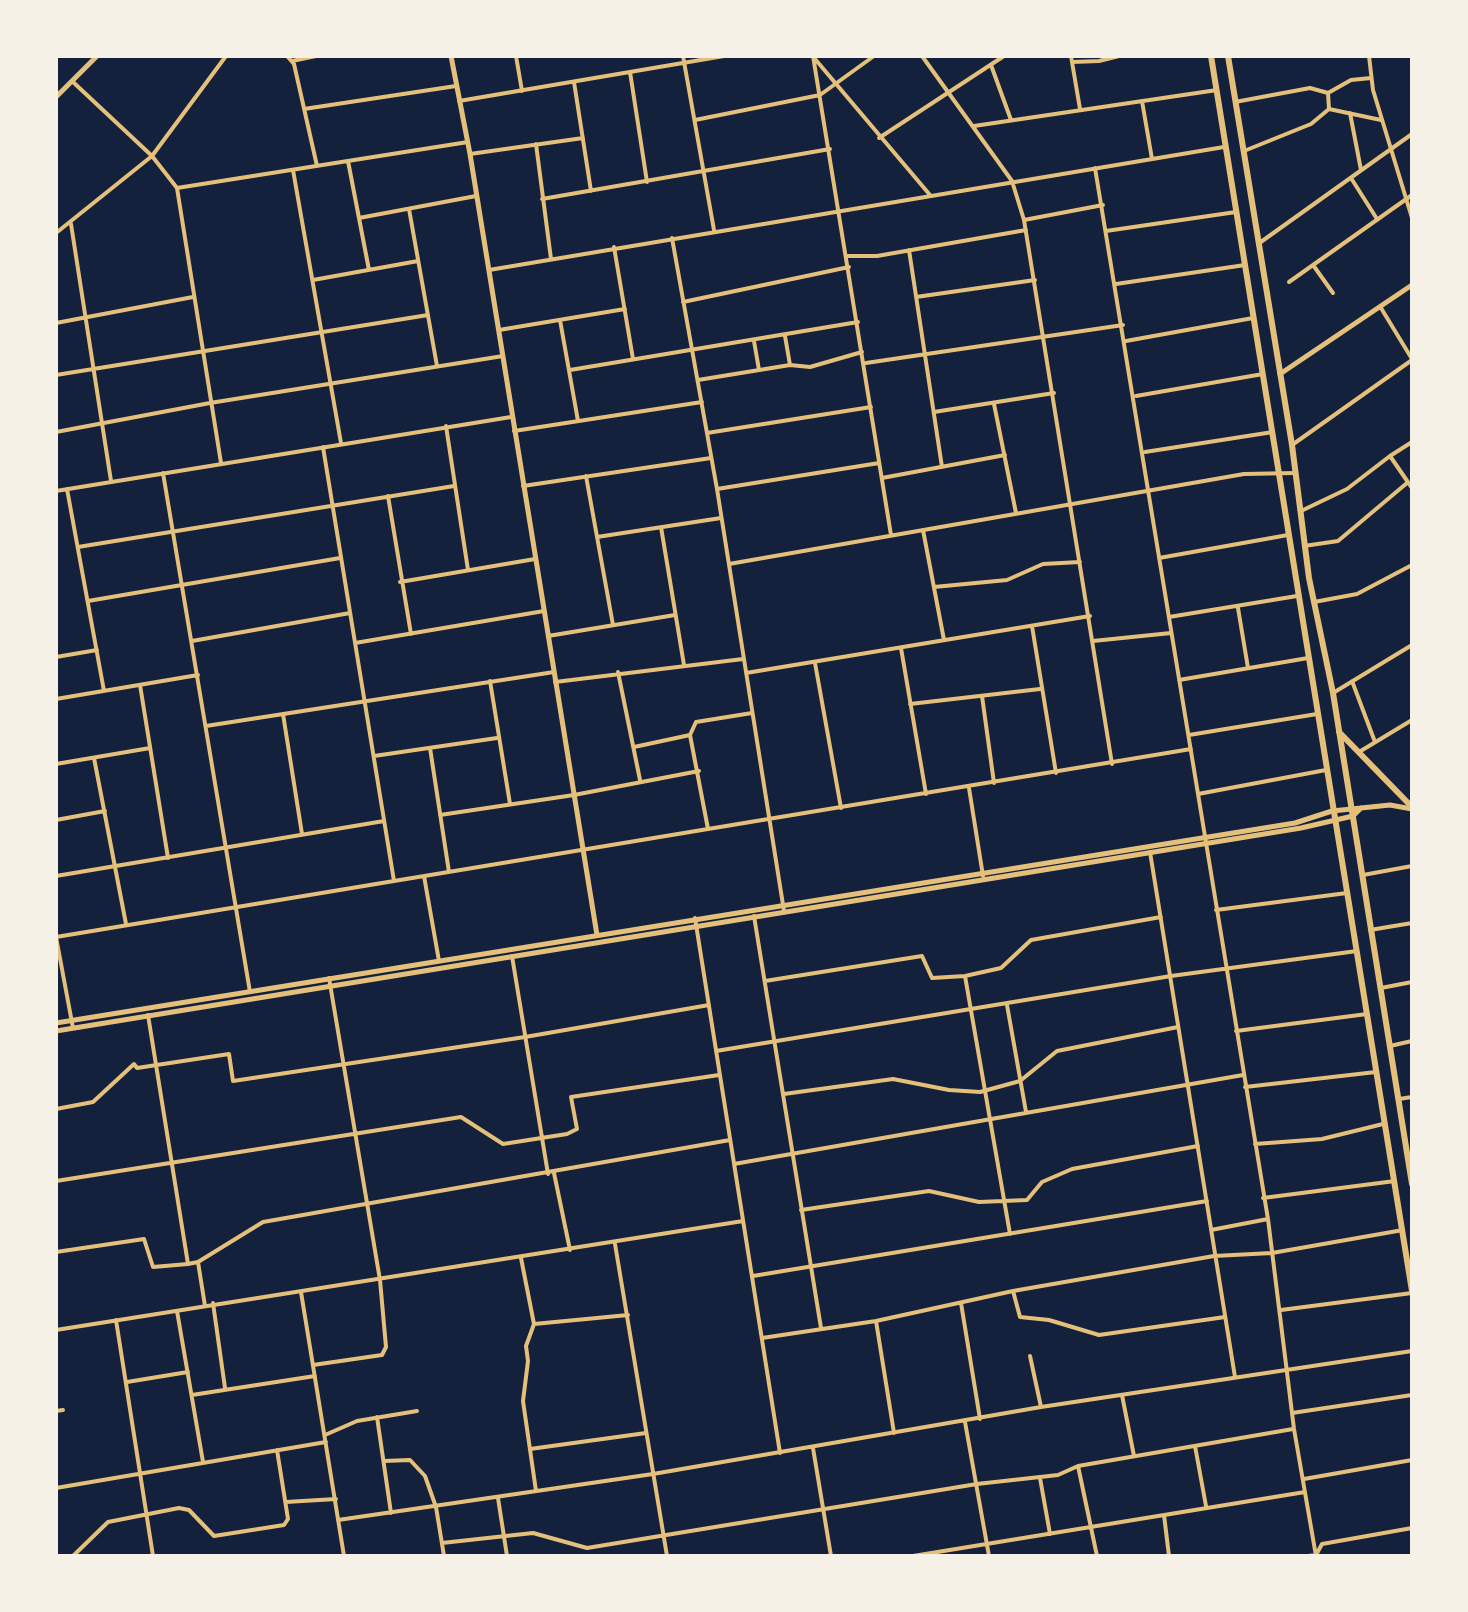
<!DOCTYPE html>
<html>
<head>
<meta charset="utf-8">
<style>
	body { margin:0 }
	#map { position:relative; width:1468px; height:1612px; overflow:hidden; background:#14213d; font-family:"Exo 2",sans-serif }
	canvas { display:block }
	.frame { position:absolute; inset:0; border:58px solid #f6f1e7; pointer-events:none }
</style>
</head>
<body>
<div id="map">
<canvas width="1468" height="1612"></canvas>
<div class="frame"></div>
</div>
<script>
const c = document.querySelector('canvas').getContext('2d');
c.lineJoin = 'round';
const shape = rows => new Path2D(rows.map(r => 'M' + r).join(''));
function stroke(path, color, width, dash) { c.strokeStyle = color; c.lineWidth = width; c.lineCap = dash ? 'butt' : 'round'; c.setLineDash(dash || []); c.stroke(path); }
stroke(shape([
	[287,56,294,64,317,166],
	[516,56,522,91],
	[683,56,714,230],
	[813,56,891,535],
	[922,56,1012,181,1024,220,1112,764],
	[1071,56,1080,109],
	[1369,56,1373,90,1412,218],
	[815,59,930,195],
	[292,61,316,56],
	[1072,62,1099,61,1119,56],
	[991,65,1011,120],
	[630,72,647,182],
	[73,82,152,156,177,188,221,463],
	[574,82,591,191],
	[1328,93,1329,109],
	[459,101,724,56],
	[1142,101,1152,159],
	[1235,102,1310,88,1328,93,1351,80,1371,78],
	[304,109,456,86],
	[1350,113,1361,170],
	[695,120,820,95,874,56],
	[974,126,1217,90],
	[879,138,1004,56],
	[536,144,551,259],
	[1244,151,1311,124,1329,109,1381,120],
	[470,154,583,138],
	[348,161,369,270],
	[1095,168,1268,1219,1294,1429,1316,1556],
	[293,170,341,443],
	[1351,178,1377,219],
	[177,188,468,142],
	[542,199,830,149],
	[409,209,437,366],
	[359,218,476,196],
	[1024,220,1103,205],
	[71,224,111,481],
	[1106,231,1236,212],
	[56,233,152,156,226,56],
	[672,238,717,489,784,911],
	[1258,244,1412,134],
	[614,247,633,359],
	[909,250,942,467],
	[847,256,877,256,1026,230],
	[1313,265,1333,293],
	[489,270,1224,147],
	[313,280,418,261],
	[1289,282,1412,195],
	[1116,284,1245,265],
	[916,297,1035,280],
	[683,302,849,267],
	[1381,308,1412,359],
	[560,320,578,421],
	[56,323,193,297],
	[499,330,625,309],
	[785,336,790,365],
	[754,341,759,370],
	[1126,341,1253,318],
	[866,363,1123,325],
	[570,370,858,322],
	[56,375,428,315],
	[698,380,790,365,810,367,862,352],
	[1136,396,1263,374],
	[994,404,1016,513],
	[934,412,1054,393],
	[446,426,468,570],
	[514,431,702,402],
	[56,432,210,403,503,356],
	[707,433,871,407],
	[1412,442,1390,456,1412,488],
	[1292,445,1412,360],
	[323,447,394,881],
	[1145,452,1273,432],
	[163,473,250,992],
	[586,476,613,625],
	[882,478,1005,455],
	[523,486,711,458],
	[67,489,104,691],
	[717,489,879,463],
	[56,491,511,417],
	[388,496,411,634],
	[1301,511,1347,489,1390,456],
	[661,527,684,665],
	[923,530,944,640],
	[597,537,721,518],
	[1304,546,1338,541,1407,483],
	[78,547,454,486],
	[1159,558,1288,535],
	[729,564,1244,474,1294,473],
	[400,582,535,559],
	[934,587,1007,580,1043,564,1080,562],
	[88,601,340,558],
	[1314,602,1357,594,1412,565],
	[1238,608,1248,668],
	[1169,617,1297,596],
	[1032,626,1056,773],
	[548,636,675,615],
	[192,641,350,613],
	[1093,641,1171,633],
	[355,643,544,611],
	[901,648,926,794],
	[56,657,97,650],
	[815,663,841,808],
	[618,672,640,780],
	[746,673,1090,616],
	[1179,680,1308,658],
	[490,681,510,804],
	[1352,681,1375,742],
	[555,682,743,659],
	[140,685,168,858],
	[1333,693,1412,645],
	[982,696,994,783],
	[56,699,198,675],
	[910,704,1040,689],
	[283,714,302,834],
	[206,726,554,672],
	[1189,735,1317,714],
	[634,747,690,735],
	[430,748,449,872],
	[1359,752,1412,720],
	[374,756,497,738],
	[94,758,126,924],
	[56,764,150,748],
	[969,788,983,876],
	[1198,794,1326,770],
	[440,815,574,795,699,771],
	[56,820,105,811],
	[708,829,690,735,696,722,752,713],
	[1150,852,1235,1377],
	[1363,875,1412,866],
	[56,876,384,821],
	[424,876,439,961],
	[1216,910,1347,893],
	[754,916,821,1328],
	[695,918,780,1453],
	[1370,930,1412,923],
	[56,937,1191,749],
	[56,937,73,1028],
	[512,956,548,1174],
	[965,976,1010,1234],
	[765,981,922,956,932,978,965,976,1001,968,1031,940,1161,917],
	[1381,988,1412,982],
	[1007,1005,1026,1112],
	[148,1015,188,1264,198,1262,205,1306],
	[1236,1031,1367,1014],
	[1390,1046,1412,1041],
	[716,1051,1171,976,1357,951],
	[1245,1087,1376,1072],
	[784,1094,893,1079,949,1090,980,1092,1020,1081,1057,1051,1178,1027],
	[1399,1099,1412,1097],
	[56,1109,93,1102,134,1064,137,1068,229,1054,233,1081,525,1037,709,1005],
	[1255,1144,1322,1139,1383,1124],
	[734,1164,1243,1075],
	[554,1173,570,1250],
	[56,1181,461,1117,503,1144,567,1134,577,1129,571,1097,719,1075],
	[1263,1198,1395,1181],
	[801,1210,929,1191,979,1202,1027,1200,1042,1182,1072,1169,1198,1146],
	[1211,1230,1268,1219],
	[615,1244,667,1556],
	[56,1252,144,1239,153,1267,188,1264],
	[521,1258,534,1324,526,1346,528,1361,523,1401,536,1491],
	[198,1262,263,1222,730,1140],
	[753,1276,1207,1201],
	[1013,1291,1020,1317,1049,1320,1099,1335,1225,1317],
	[301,1292,344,1556],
	[213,1303,225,1388],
	[961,1303,980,1419],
	[1281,1310,1412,1293],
	[177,1311,203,1462],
	[116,1320,153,1556],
	[876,1321,894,1433],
	[534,1324,628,1315],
	[56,1330,743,1221],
	[762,1338,876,1321,1013,1291,1214,1256,1272,1253,1403,1230],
	[1030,1356,1041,1407],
	[313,1365,382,1355,386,1347,380,1280,329,978],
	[127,1382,188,1372],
	[192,1395,315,1376],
	[1122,1395,1134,1456],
	[56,1411,63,1410],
	[1292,1413,1412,1395],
	[377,1417,391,1513],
	[965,1422,989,1556],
	[325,1435,357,1421,417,1411],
	[1195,1446,1206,1506],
	[813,1448,831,1556],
	[530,1449,646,1433],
	[384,1461,410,1460,425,1476,436,1507,444,1556],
	[1078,1466,1097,1556],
	[1040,1478,1050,1534],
	[1304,1479,1412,1460],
	[56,1488,326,1442],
	[498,1498,507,1556],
	[286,1502,336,1499],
	[1164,1515,1169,1556],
	[338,1520,653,1474,1041,1407,1412,1351],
	[442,1543,533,1533,587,1548,977,1484,1058,1475,1078,1466,1293,1429],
	[73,1556,108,1522,179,1508,189,1510,214,1536,284,1525,288,1519,277,1450],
	[913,1556,1305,1492],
	[1308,1556,1316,1555,1322,1544,1412,1528]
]), '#e5c07b', 4);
stroke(shape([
	[451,56,470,154,597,935],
	[56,97,97,56],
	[1280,374,1412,285],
	[56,1023,1295,823,1332,811,1390,805,1412,809],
	[56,1031,1301,828,1353,816,1361,808]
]), '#e5c07b', 5);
stroke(shape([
	[1211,56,1412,1291],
	[1228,56,1292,445,1309,578,1333,693,1412,1184],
	[1339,732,1412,807]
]), '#e5c07b', 6);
</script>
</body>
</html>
